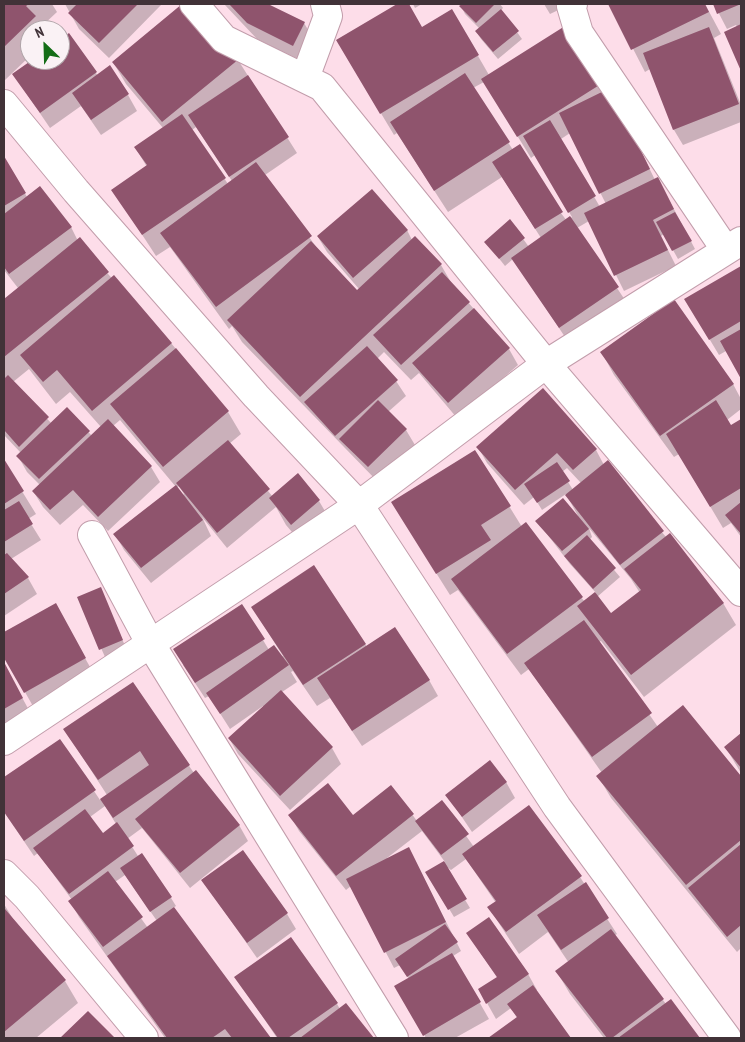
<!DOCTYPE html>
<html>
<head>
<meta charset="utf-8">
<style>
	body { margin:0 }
	#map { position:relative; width:745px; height:1042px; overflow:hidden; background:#fddde9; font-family:"PT Sans Narrow",sans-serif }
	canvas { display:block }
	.frame { position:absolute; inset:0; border:5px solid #413238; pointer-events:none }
	.north { position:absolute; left:20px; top:20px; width:50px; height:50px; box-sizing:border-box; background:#faf2f5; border:1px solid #b0a5a9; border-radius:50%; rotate:336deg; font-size:14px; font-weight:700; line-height:20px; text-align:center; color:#413238 }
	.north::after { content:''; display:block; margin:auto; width:18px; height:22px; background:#146d17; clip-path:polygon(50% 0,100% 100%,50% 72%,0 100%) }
</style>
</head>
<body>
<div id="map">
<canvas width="745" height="1042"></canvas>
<div class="frame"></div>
<div class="north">N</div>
</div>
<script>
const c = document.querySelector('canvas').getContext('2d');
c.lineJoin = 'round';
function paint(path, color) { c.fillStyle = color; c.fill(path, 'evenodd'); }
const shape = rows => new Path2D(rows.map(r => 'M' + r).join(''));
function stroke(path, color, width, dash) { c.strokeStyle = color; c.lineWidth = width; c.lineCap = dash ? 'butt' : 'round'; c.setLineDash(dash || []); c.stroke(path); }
paint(shape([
	[4,4,52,4,57,12,41,27,43,30,30,30,30,56,4,81],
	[65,4,162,4,109,58,79,29],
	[224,4,265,4,304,23,313,38,302,61,257,39],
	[400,4,407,4,422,28,452,11,489,75,564,28,619,106,655,180,658,179,695,249,678,259,664,234,661,236,676,266,624,291,589,221,577,228,631,309,573,349,513,259,505,266,486,242,510,221,529,247,541,238,502,177,448,212,397,133,394,135,337,40],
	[484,82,531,158,535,155,572,217,567,221,513,150,473,88],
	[570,133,606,204,600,207,561,139],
	[413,4,422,4,415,8],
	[463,4,500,4,503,8,501,10,522,39,498,59,481,39,476,31,480,29,465,14,461,6],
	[544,4,571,4,550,14],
	[610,4,705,4,721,34,714,38,741,105,741,122,683,145,674,130,650,69,645,72],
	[714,4,741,4,741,68,725,33,737,27,736,25,727,29],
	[69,35,98,76,128,95,137,111,101,135,81,106,50,128,14,75,34,60,60,60,60,41],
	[238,60,297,153,265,175,319,251,357,291,359,289,327,252,318,237,407,230,412,240,441,265,452,284,509,349,518,365,457,418,419,373,411,380,384,352,377,359,396,381,406,396,388,412,406,430,415,445,378,482,242,342,232,326,229,329,170,247,156,256,113,190,147,167,135,147,163,128,126,84,113,62],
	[196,127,232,181,228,184,192,130],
	[4,158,27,197,71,227,78,241,171,343,228,412,241,434,229,444,273,497,297,475,319,501,335,528,308,551,286,525,276,507,227,548,202,517,211,536,151,583,124,550,115,534,176,487,120,420,113,426,151,467,160,482,108,531,83,505,60,525,43,507,33,491,40,485,27,472,18,456,21,453,4,435,4,299,18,288,4,270],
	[29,369,56,404,70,392,101,427,92,436,67,409,52,424,13,382],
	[179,486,184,494,183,495,177,488],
	[741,268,741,377,726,351,719,355,686,300],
	[602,353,733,384,741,399,741,409,727,420,731,426,741,420,741,537,731,523,723,528,679,454,674,457,614,375],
	[478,447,596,450,604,465,723,603,736,625,644,697,601,641,599,642,658,727,683,707,741,778,741,948,737,952,611,798,598,776,602,773,529,669,521,675,458,590,450,595,392,503,475,451,522,527,585,602,596,593,570,564,537,521,578,516,566,494,542,510,534,497,524,505,487,463],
	[567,468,581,483,573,490,562,472],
	[589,528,631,579,640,593,611,615,597,597,620,577,589,540,592,537],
	[4,462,36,514,28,519,41,540,11,559,28,578,37,594,4,616],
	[314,567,367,647,429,680,438,696,362,746,330,698,317,706,293,671,291,672,297,682,282,692,332,748,341,764,290,810,238,754,229,738,264,707,263,706,230,729,209,696,205,698,183,665,263,640,269,650,281,657,283,656,252,607],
	[100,588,126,648,105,657,79,598],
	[55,605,94,674,34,708,4,655,4,634],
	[4,664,31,714,4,729],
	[132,684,194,773,239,825,248,841,190,888,142,828,127,839,138,856,141,854,171,898,176,906,173,908,269,1038,165,1038,79,917,70,901,72,900,38,853,34,856,4,812,4,779,60,740,100,800,107,795,65,730],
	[105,806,116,824,103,834,90,817],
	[125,875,157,921,148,928,115,882],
	[741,735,741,773,726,748],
	[506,782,515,798,472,832,447,795],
	[391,786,417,821,442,802,474,847,580,877,617,934,614,936,666,1004,670,1001,699,1038,604,1038,570,994,557,972,569,963,548,932,519,954,489,908,496,903,466,859,451,870,444,865,470,908,454,917,427,872,445,862,422,831,387,858,417,865,461,951,453,956,489,1019,455,1038,426,1038,396,986,409,979,400,965,394,968,351,886,346,890,299,831,290,815,353,817],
	[203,881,287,914,296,929,257,958],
	[4,904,13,919,65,981,78,1003,36,1038,4,1038],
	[468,934,528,974,537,990,535,991,570,1038,490,1038,517,1018,511,1008,496,1019,487,1003,498,979],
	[236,977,337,1004,340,1009,346,1004,372,1038,277,1038],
	[88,1013,114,1038,62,1038]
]), '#0003');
paint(shape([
	[4,4,29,4,26,6,36,16,4,47],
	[77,4,138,4,99,43,68,13],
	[182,4,239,59,162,122,112,62],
	[229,4,268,4,305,22,293,46,247,23],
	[397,4,409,4,422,27,452,9,479,55,380,114,336,40],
	[462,4,495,4,476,23,459,6],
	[608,4,705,4,709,12,631,50],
	[713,4,741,4,717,14],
	[501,9,519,31,493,52,475,31],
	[741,24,741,71,724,32],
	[565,26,601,84,517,137,481,79],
	[709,27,739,104,673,130,643,53],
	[69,33,97,72,40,113,12,74,32,60,60,60,60,40],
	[110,65,129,94,91,120,72,93],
	[465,73,510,142,434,191,390,122],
	[248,75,289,137,229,177,188,115],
	[610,88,650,169,599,194,559,113],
	[182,114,226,178,142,235,111,190,147,165,134,147],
	[550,120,596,196,568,213,523,136],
	[520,144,563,212,535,229,492,162],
	[4,156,26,193,4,206],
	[256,162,312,236,216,307,160,233],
	[658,177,674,209,653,220,668,250,614,276,584,213],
	[40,186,72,227,9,274,4,267,4,214],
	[372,189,408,230,353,278,317,236],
	[675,212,692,241,672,251,656,222],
	[570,216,619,287,559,328,511,258],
	[510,219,525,238,499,259,484,242],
	[415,236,442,264,300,397,227,320,311,241,357,290],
	[80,237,109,272,4,357,4,299],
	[741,266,741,321,709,340,684,299],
	[442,272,470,302,401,365,373,335],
	[114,275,172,343,92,411,57,370,43,382,20,355],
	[674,299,734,384,660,436,600,352],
	[474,308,510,348,448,403,412,363],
	[741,329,741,379,720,341],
	[367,346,398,380,335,436,304,402],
	[176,348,229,411,163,467,110,404],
	[8,375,49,417,19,447,4,430,4,379],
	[543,388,597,449,573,470,557,453,515,490,476,447],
	[378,400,407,429,368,467,339,439],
	[716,400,731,425,741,419,741,488,710,507,666,434],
	[67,407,90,431,39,479,16,456],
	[108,419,152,466,98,517,73,490,50,510,32,491],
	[228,440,270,489,217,533,176,483],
	[475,450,511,506,481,525,491,540,436,574,391,502],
	[4,459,24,491,4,504],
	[608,460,664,531,620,565,565,495],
	[557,462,570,481,537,503,524,484],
	[298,473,320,500,291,525,269,498],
	[176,485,203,520,141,568,113,534],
	[563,498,589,529,562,551,535,521],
	[19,501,33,524,4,542,4,510],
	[741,502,741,534,725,515],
	[526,522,583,597,507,654,451,579],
	[670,533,724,603,631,675,577,606,595,592,611,613,641,590,624,569],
	[587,535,616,568,593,589,564,556],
	[7,553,29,577,4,594,4,555],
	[314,565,366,644,303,685,251,607],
	[101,587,123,640,99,650,77,597],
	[56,603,86,658,24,693,4,658,4,632],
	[242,604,265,639,195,683,173,649],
	[584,620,652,713,592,757,524,663],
	[395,627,430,680,352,731,317,678],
	[274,645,289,665,220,714,206,693],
	[4,662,23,698,4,709],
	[133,682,190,765,113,818,100,799,149,765,140,751,98,780,63,729],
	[281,690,333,747,280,796,228,738],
	[683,705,741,776,741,840,686,885,596,776],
	[741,733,741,768,724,747],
	[60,739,96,790,24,841,4,812,4,777],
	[490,760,507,782,462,817,445,795],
	[196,770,240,825,180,873,135,819],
	[328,783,353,815,391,785,414,814,336,876,288,815],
	[442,800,469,834,441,855,415,821],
	[529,805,582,876,506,932,487,907,496,901,462,854],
	[85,809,103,833,117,822,134,846,69,894,33,848],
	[741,844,741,925,727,937,688,888],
	[409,847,446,922,384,953,346,879],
	[243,850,288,913,247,943,201,880],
	[142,853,172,897,150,912,120,868],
	[444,861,467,899,448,910,425,872],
	[108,871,143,917,103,947,68,901],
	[586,882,609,918,561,950,537,915],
	[174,907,271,1038,232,1038,225,1029,212,1038,167,1038,107,956],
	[5,909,66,980,4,1032,4,911],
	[489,917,529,974,486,1004,478,989,497,977,466,933],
	[445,924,458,942,407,977,395,959],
	[611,929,664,999,612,1038,607,1038,555,971],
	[291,937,338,1003,288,1038,278,1038,234,977],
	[452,953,481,1002,423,1036,394,986],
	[533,985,571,1038,488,1038,517,1017,507,1004],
	[671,999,700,1038,618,1038],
	[346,1003,374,1038,300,1038],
	[88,1011,115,1038,60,1038]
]), '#8f546d');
const minor = shape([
	[194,4,224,39,322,87,546,364,741,592],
	[573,4,571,6,579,33,725,249],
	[305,78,328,16,325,4],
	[4,104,76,191,256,396,359,505,557,807,727,1038],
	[92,535,150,643,394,1038],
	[4,741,359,505,546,364,741,241],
	[4,874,27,897,144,1038]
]);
stroke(minor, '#c29dab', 30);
stroke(minor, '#fff', 28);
</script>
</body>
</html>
